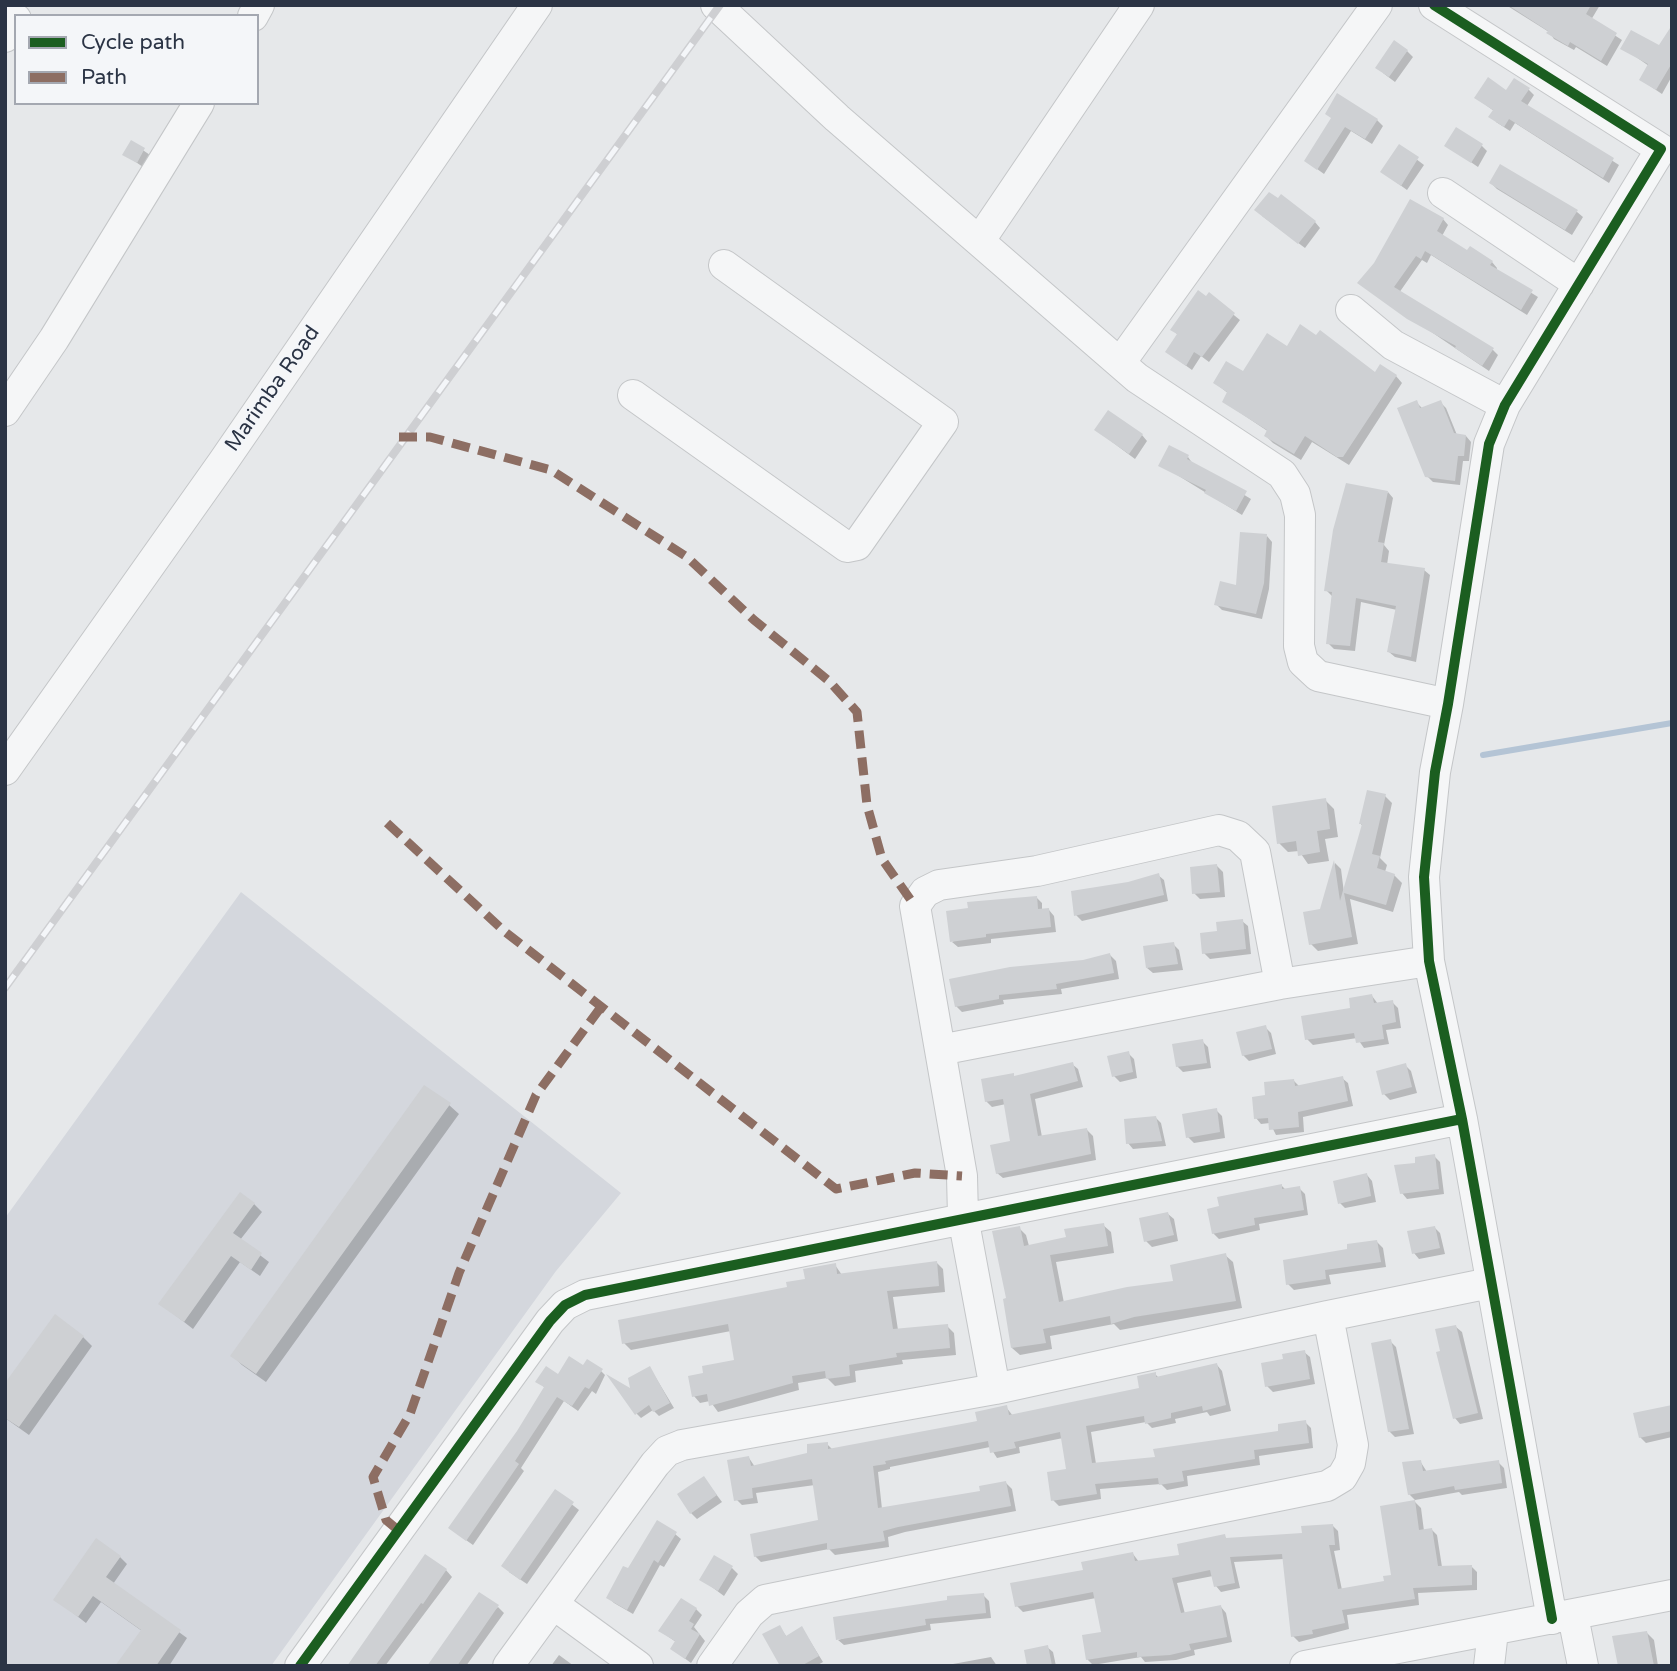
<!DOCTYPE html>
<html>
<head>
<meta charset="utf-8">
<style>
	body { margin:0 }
	#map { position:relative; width:1677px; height:1671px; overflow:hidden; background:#e6e8ea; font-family:"Varela Round",sans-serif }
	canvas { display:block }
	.frame { position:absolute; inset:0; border:7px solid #2b3445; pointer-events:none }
	.legend { position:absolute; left:14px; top:14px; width:245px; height:91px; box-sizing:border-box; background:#f4f6f9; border:2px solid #a4a8b1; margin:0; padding:9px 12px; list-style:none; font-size:21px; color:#2b3445 }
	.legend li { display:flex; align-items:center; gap:14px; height:35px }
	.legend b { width:35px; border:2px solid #a4a8b1 }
</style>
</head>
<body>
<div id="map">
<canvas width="1677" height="1671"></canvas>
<div class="frame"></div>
<ul class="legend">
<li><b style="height:9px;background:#1b5e20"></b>Cycle path</li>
<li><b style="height:9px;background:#8d6e63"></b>Path</li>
</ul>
</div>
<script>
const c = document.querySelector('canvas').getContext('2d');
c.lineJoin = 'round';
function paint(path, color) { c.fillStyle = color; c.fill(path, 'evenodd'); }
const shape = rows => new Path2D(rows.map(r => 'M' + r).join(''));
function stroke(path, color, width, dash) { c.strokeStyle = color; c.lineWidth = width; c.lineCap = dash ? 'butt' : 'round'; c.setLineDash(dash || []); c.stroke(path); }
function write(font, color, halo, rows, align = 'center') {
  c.font = font + ' "Varela Round",sans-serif'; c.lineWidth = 5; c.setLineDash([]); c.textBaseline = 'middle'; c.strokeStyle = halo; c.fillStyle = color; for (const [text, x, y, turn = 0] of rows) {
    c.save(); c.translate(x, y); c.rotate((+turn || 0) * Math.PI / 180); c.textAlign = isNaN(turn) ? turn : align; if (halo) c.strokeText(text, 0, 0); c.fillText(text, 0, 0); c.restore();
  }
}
paint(shape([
	[241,892,621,1193,556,1271,271,1666,5,1666,5,1218]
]), '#d4d7dd');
paint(shape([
	[1506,5,1600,5,1591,20,1622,40,1607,66,1576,47,1574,50,1554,39,1549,32],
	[1672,28,1672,76,1662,94,1641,80,1649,66,1623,48,1660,48],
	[1407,51,1413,57,1395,82,1383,73],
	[1528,89,1534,95,1527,106,1619,165,1609,183,1515,123,1510,131,1496,122,1494,111,1476,98],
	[1332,119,1377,120,1383,126,1372,144,1351,131,1324,174,1306,161],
	[131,142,150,155,143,167,124,154],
	[1399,146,1424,165,1407,190,1382,172],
	[1447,146,1482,146,1487,151,1478,167],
	[1501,167,1577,212,1583,217,1572,235,1497,189,1491,183],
	[1262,216,1315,222,1320,228,1305,248],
	[1443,219,1448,225,1442,236,1468,253,1492,262,1497,268,1496,271,1538,297,1527,315,1431,255,1427,263,1422,260,1399,293,1493,350,1498,355,1489,371,1359,283],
	[1209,295,1240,320,1209,362,1201,356,1192,370,1167,352,1178,335,1173,330],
	[1287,348,1376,374,1396,376,1402,383,1349,465,1312,442,1301,460,1273,443,1266,436,1269,432,1224,402,1229,394,1215,383,1243,374],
	[1416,402,1422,408,1440,402,1446,408,1457,435,1466,436,1471,442,1469,461,1463,461,1460,485,1433,482,1427,476],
	[1096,430,1142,435,1147,441,1135,459],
	[1188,457,1193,464,1251,499,1242,515,1161,465],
	[1388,492,1393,498,1384,545,1389,551,1387,565,1424,570,1430,575,1416,662,1395,657,1389,652,1397,610,1361,602,1355,651,1334,649,1328,643,1332,596,1326,590],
	[1267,536,1272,542,1269,589,1262,619,1222,610,1216,604,1237,587],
	[1385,796,1392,803,1380,858,1387,865,1385,872,1394,875,1402,883,1393,912,1350,899,1358,944,1318,951,1311,944,1335,863,1341,869,1344,893,1363,827,1361,824],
	[1325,800,1334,809,1338,837,1325,839,1329,861,1308,864,1299,851,1288,852,1279,843],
	[1217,866,1223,872,1225,897,1200,899,1194,893],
	[1158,875,1164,880,1168,901,1082,921,1076,915,1128,884],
	[1036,897,1042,903,1042,910,1049,910,1054,916,1056,932,991,939,991,943,958,947,952,942],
	[1242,921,1248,926,1251,954,1210,959,1204,953,1219,932],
	[1173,944,1179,950,1183,970,1153,973,1147,968],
	[1110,955,1116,961,1119,979,1061,989,1062,994,1003,1000,1004,1004,962,1012,956,1006],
	[1372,996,1378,1004,1392,1002,1398,1008,1401,1028,1386,1030,1389,1044,1364,1048,1357,1038,1313,1045,1307,1039],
	[1265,1027,1271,1033,1276,1054,1249,1061,1243,1055],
	[1202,1041,1208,1047,1211,1068,1183,1072,1177,1066],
	[1128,1053,1134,1059,1137,1078,1120,1082,1114,1076],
	[1072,1064,1078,1069,1083,1087,1035,1099,1042,1137,1087,1130,1093,1136,1096,1160,1003,1178,997,1173,1013,1142,1006,1104,992,1107,986,1101,1013,1075,1016,1078],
	[1405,1065,1411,1071,1417,1093,1390,1100,1384,1094],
	[1342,1078,1348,1083,1353,1106,1303,1117,1304,1132,1276,1135,1270,1123,1261,1124,1256,1118,1267,1097,1294,1081,1300,1087],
	[449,1105,459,1114,266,1382,242,1365,233,1356],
	[1216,1110,1222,1116,1225,1138,1194,1143,1188,1137],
	[1155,1117,1161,1123,1166,1146,1133,1149,1128,1143],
	[1434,1156,1440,1162,1444,1194,1407,1199,1402,1193,1417,1164],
	[1367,1175,1372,1181,1376,1202,1345,1208,1340,1203],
	[1281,1185,1286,1190,1299,1188,1305,1194,1308,1215,1259,1224,1260,1230,1219,1239,1213,1233],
	[254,1204,262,1212,240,1240,269,1262,260,1276,240,1262,193,1329,161,1304],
	[1168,1214,1174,1219,1178,1241,1152,1247,1146,1241],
	[1103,1225,1111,1232,1114,1253,1056,1262,1064,1303,1175,1283,1225,1255,1233,1262,1242,1308,1120,1330,1114,1324,1050,1336,1052,1349,1020,1355,1012,1348,1008,1299,1019,1228,1026,1235,1029,1246,1068,1238],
	[1435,1228,1440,1233,1445,1254,1419,1259,1414,1253],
	[1377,1242,1383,1248,1386,1267,1329,1275,1331,1284,1294,1290,1288,1284,1349,1251],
	[936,1262,943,1269,945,1292,893,1297,898,1330,947,1326,954,1333,956,1355,902,1360,903,1364,855,1371,856,1382,835,1386,827,1378,798,1383,799,1390,718,1412,710,1401,700,1403,694,1396,736,1361,731,1331,631,1350,624,1343,789,1288,835,1265,842,1275],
	[1456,1327,1462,1332,1483,1419,1460,1424,1455,1418,1442,1353],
	[83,1337,92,1346,29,1435,5,1418,5,1386],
	[1390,1341,1396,1347,1414,1434,1395,1437,1389,1431],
	[1304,1352,1310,1357,1315,1384,1273,1392,1267,1386,1285,1361],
	[1217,1365,1222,1371,1231,1411,1210,1416,1207,1412,1175,1419,1176,1423,1152,1428,1146,1422,1091,1432,1096,1464,1157,1459,1280,1432,1305,1422,1311,1428,1313,1448,1259,1456,1260,1465,1187,1476,1188,1486,1167,1490,1161,1484,1100,1489,1101,1499,1059,1506,1053,1500,1067,1471,1063,1438,1019,1447,1020,1453,997,1458,990,1447,890,1467,890,1469,878,1472,882,1509,982,1492,1006,1483,1012,1489,1016,1511,905,1532,888,1537,889,1547,835,1555,829,1549,761,1562,755,1556,820,1521,815,1485,756,1493,758,1503,742,1505,736,1499,749,1458,755,1467,809,1454,827,1444,833,1450,979,1422,1006,1407,1013,1416,1141,1389,1155,1374,1159,1378],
	[584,1368,599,1369,605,1375,596,1394,592,1391,578,1411,564,1401,521,1468,524,1471,473,1545,456,1533,545,1388,538,1381],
	[650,1368,674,1408,659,1416,653,1410,641,1418,637,1414,633,1391],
	[1672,1407,1672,1437,1646,1443,1640,1437],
	[1420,1461,1427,1472,1498,1462,1504,1468,1507,1488,1462,1495,1459,1492,1415,1500,1409,1494],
	[704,1478,722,1502,697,1519,691,1513],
	[556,1492,579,1510,527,1584,509,1572],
	[1415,1502,1421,1508,1424,1531,1431,1529,1437,1535,1442,1567,1471,1566,1477,1572,1477,1590,1418,1593,1419,1605,1347,1615,1349,1629,1299,1642,1293,1636,1284,1559,1234,1562,1240,1588,1221,1592,1216,1586,1213,1576,1177,1583,1185,1614,1221,1607,1226,1613,1232,1642,1194,1650,1195,1655,1176,1660,1145,1662,1141,1657,1093,1665,1087,1659,1104,1634,1096,1598,1023,1612,1017,1606,1085,1571,1133,1554,1139,1562,1181,1557,1224,1536,1228,1540,1304,1535,1332,1525,1338,1531,1340,1550,1334,1551,1342,1590,1386,1582,1393,1576],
	[675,1534,681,1539,664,1567,660,1565,633,1614,614,1603,608,1597,629,1571],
	[120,1557,127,1564,113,1584,187,1638,169,1666,117,1666,142,1631,101,1602,86,1623,55,1599],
	[732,1568,738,1574,724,1596,701,1579],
	[446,1570,452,1577,385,1666,348,1666],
	[983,1595,989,1601,991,1618,930,1624,931,1630,844,1645,838,1640],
	[498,1607,504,1613,466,1666,428,1666],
	[696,1609,702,1615,694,1627,705,1641,691,1663,672,1649,676,1642,660,1631],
	[779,1627,787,1637,802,1628,823,1662,816,1666,782,1666],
	[1646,1632,1654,1640,1658,1666,1618,1666],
	[1047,1647,1053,1652,1056,1666,1029,1666],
	[559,1655,574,1666,551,1666],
	[991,1657,997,1666,942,1666]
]), '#0003');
stroke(shape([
	[1483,755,1672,723]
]), '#b4c4d5', 6);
paint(shape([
	[1508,5,1591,5,1586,14,1617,33,1601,61,1570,42,1568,46,1546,33,1548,31],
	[1672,25,1672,63,1656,90,1639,80,1648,64,1620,49,1631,30,1659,45],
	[1394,40,1408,50,1389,77,1375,68],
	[1488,77,1506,90,1514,78,1530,88,1521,101,1614,158,1603,178,1509,119,1504,127,1488,117,1493,110,1474,98],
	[1337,93,1378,119,1365,139,1345,127,1317,170,1304,161,1331,118,1325,114],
	[1456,127,1483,144,1471,163,1444,146],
	[131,140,145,148,137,163,122,155],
	[1399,144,1419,157,1401,186,1380,172],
	[1500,164,1578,210,1565,230,1489,183],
	[1269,192,1278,198,1281,194,1316,221,1298,244,1254,210],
	[1410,199,1444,218,1437,231,1467,250,1470,246,1493,261,1490,265,1533,290,1521,310,1425,251,1421,259,1416,256,1394,287,1494,348,1482,366,1455,348,1456,346,1407,319,1357,283,1374,263],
	[1198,290,1206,296,1209,292,1235,313,1202,357,1194,352,1186,366,1165,352,1177,334,1170,330],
	[1300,324,1316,335,1320,330,1375,372,1380,364,1397,375,1343,457,1337,457,1305,436,1294,454,1264,436,1267,430,1222,402,1227,392,1213,383,1226,361,1243,371,1267,333,1287,346],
	[1417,400,1420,408,1441,400,1454,433,1466,435,1464,456,1458,456,1455,481,1425,477,1397,408],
	[1108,410,1143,434,1129,454,1094,430],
	[1169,445,1189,455,1187,459,1247,491,1236,511,1204,493,1206,490,1158,466],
	[1346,483,1388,491,1378,542,1384,543,1381,562,1425,568,1411,657,1387,652,1396,606,1356,598,1350,646,1326,644,1332,592,1324,591,1333,530],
	[1240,532,1267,534,1264,583,1256,614,1214,605,1220,581,1236,585],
	[1367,790,1386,794,1372,854,1380,856,1377,868,1395,874,1386,905,1344,893,1352,937,1309,945,1303,912,1320,909,1334,860,1340,901,1362,824,1359,824],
	[1326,798,1330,829,1317,831,1320,852,1298,856,1296,841,1277,844,1272,806],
	[1217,864,1220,892,1192,894,1190,867],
	[1159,873,1164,895,1074,916,1071,891,1128,882],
	[1037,896,1038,909,1049,908,1051,927,986,934,986,937,950,942,946,911,968,908,967,902],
	[1243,919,1246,949,1202,954,1200,933,1217,931,1216,922],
	[1174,942,1178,964,1146,968,1143,946],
	[1110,953,1114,973,1056,984,1057,989,999,995,999,999,955,1007,949,979,1010,967,1083,960],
	[1372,994,1374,1003,1393,1000,1396,1022,1382,1025,1384,1039,1356,1043,1354,1033,1305,1040,1301,1016,1350,1008,1349,998],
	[1266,1025,1272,1049,1242,1056,1236,1032],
	[1203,1039,1207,1063,1176,1067,1172,1044],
	[1129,1051,1133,1072,1112,1077,1107,1056],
	[1073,1062,1078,1081,1030,1094,1038,1136,1087,1128,1091,1154,996,1174,990,1145,1010,1141,1003,1099,985,1102,981,1079,1014,1073,1014,1076],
	[1406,1063,1412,1087,1382,1095,1376,1071],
	[1343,1076,1348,1101,1298,1112,1299,1127,1269,1130,1268,1118,1254,1119,1252,1097,1265,1095,1264,1082,1294,1079,1295,1086],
	[424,1085,451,1103,256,1374,230,1356],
	[1217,1108,1220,1132,1186,1138,1182,1114],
	[1156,1116,1162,1141,1126,1144,1124,1119],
	[1435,1154,1439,1189,1400,1194,1394,1165,1415,1163,1415,1157],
	[1367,1173,1371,1196,1338,1204,1333,1181],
	[1282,1184,1282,1189,1300,1186,1304,1210,1254,1218,1255,1225,1212,1234,1207,1209,1219,1206,1217,1197],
	[240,1192,255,1203,233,1233,262,1253,251,1270,231,1256,184,1322,158,1304],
	[1168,1212,1174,1235,1144,1242,1139,1218],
	[1104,1223,1108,1246,1050,1255,1059,1302,1127,1287,1173,1281,1170,1265,1226,1253,1236,1301,1134,1317,1111,1324,1110,1316,1043,1329,1046,1343,1011,1348,1003,1299,1006,1298,992,1231,1020,1226,1024,1246,1066,1237,1064,1229],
	[1435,1226,1440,1248,1412,1254,1407,1231],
	[1377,1240,1381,1262,1325,1270,1326,1279,1286,1285,1283,1260,1347,1249,1347,1244],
	[937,1261,939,1286,887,1291,893,1329,948,1324,950,1348,896,1353,897,1357,849,1365,850,1376,826,1379,825,1371,792,1376,793,1383,709,1406,707,1394,692,1397,688,1376,703,1373,702,1366,734,1360,728,1324,622,1344,618,1320,787,1287,786,1282,805,1279,803,1269,836,1263,837,1274],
	[55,1314,84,1336,19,1427,5,1418,5,1383],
	[1456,1325,1478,1413,1453,1419,1436,1352,1440,1351,1435,1329],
	[1391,1339,1409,1429,1388,1432,1371,1343],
	[1305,1350,1310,1379,1265,1387,1261,1363,1283,1359,1282,1354],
	[569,1356,583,1365,587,1359,603,1369,589,1389,585,1387,572,1406,557,1397,515,1461,519,1464,466,1541,448,1528,517,1431,544,1387,535,1382,546,1366,558,1374],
	[1217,1363,1226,1405,1203,1411,1202,1406,1171,1413,1171,1418,1145,1424,1144,1416,1086,1426,1092,1463,1155,1457,1153,1449,1278,1431,1278,1424,1306,1420,1309,1443,1254,1450,1255,1459,1182,1471,1184,1481,1159,1485,1158,1478,1095,1484,1097,1494,1051,1501,1047,1472,1066,1469,1060,1432,1014,1442,1016,1448,990,1453,988,1441,885,1461,886,1464,873,1466,878,1508,980,1491,979,1486,1006,1481,1011,1506,898,1527,883,1531,885,1541,827,1550,827,1543,754,1557,750,1534,818,1520,812,1479,752,1488,753,1498,734,1501,727,1460,749,1456,751,1466,807,1453,807,1444,828,1442,828,1449,967,1423,977,1421,975,1412,1007,1405,1009,1415,1139,1388,1137,1376,1156,1372,1156,1377],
	[650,1366,670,1403,653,1412,649,1405,635,1415,606,1374,630,1388,628,1378],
	[1672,1405,1672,1431,1639,1438,1633,1413],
	[1421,1460,1423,1471,1499,1460,1502,1483,1455,1490,1454,1486,1408,1495,1402,1462],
	[704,1476,717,1495,690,1514,677,1494],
	[555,1489,574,1502,520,1580,501,1566],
	[1415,1500,1419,1530,1432,1528,1438,1566,1472,1565,1472,1585,1413,1588,1415,1599,1342,1610,1345,1623,1312,1630,1313,1634,1291,1637,1282,1554,1230,1557,1235,1583,1214,1587,1210,1570,1172,1578,1181,1613,1221,1605,1227,1637,1189,1644,1191,1650,1170,1655,1137,1657,1137,1652,1086,1660,1082,1635,1101,1632,1093,1592,1015,1607,1010,1583,1083,1570,1081,1562,1133,1552,1135,1561,1179,1555,1177,1544,1225,1534,1226,1538,1302,1533,1301,1526,1333,1524,1335,1545,1329,1545,1338,1589,1384,1581,1383,1576,1391,1575,1380,1506],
	[657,1520,677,1532,658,1563,654,1560,627,1610,606,1598,623,1566,628,1568],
	[96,1538,121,1556,106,1577,181,1630,156,1666,115,1666,141,1630,93,1596,78,1617,53,1600],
	[425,1554,447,1569,423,1604,421,1603,375,1666,347,1666],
	[714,1555,733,1566,718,1591,699,1580],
	[479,1592,499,1605,457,1666,427,1666],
	[984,1593,986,1613,925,1619,926,1625,836,1640,833,1617,947,1600,947,1596],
	[681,1598,697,1608,689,1621,694,1624,691,1629,700,1634,685,1659,670,1649,675,1641,658,1631],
	[780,1625,786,1636,802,1626,819,1656,801,1666,780,1666,762,1634],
	[1647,1631,1654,1666,1618,1666,1612,1636],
	[1048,1645,1052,1666,1027,1666,1024,1650]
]), '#ced0d3');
const minor = shape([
	[716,5,837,118,1137,378,1282,474,1295,494,1300,515,1299,646,1303,662,1318,676,1448,704],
	[1434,5,1661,149,1505,405,1489,444,1448,704,1435,772,1424,877,1429,961,1462,1119,1552,1619],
	[253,16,259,5],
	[5,37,16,19],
	[1443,193,1579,284],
	[980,240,1139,5],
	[1351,310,1393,345,1505,405],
	[1120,363,1377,5],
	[633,395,847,547,857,545,943,422,724,265],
	[5,411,54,339,199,103],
	[5,770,223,462,537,5],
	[940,1050,915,906,925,892,939,885,1037,871,1219,830,1238,836,1255,852,1280,984],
	[995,1389,963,1217,962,1176,940,1050,1280,984,1429,961],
	[553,1604,638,1666],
	[1573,1616,1583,1666],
	[300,1666,550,1321,565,1305,585,1295,1462,1119],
	[508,1666,655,1464,667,1451,682,1445,995,1389,1328,1316],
	[712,1666,749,1614,765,1600,1327,1486,1342,1477,1350,1463,1353,1445,1328,1316,1490,1283],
	[1305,1666,1672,1595],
	[1489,1666,1493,1631]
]);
stroke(minor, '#c4c6c8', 32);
stroke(minor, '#f5f6f7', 30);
const rail = shape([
	[5,988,720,5]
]);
stroke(rail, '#cecfd2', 8);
stroke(rail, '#f4f6f9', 5, [16]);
stroke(shape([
	[399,437,430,437,551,470,687,557,754,620,829,681,857,712,867,805,882,859,915,906],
	[387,823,504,931,836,1189,915,1173,962,1176],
	[398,1530,386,1520,373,1477,410,1414,459,1273,536,1095,601,1007]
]), '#8d6e63', 9, [18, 9]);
stroke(shape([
	[1434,5,1661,149,1505,405,1489,444,1448,704,1435,772,1424,877,1429,961,1462,1119,1552,1619],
	[300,1666,550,1321,565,1305,585,1295,1462,1119]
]), '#1b5e20', 10);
write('21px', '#2b3445', '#f4f6f9', [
	["Marimba Road",273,389,-55]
]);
</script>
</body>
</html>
